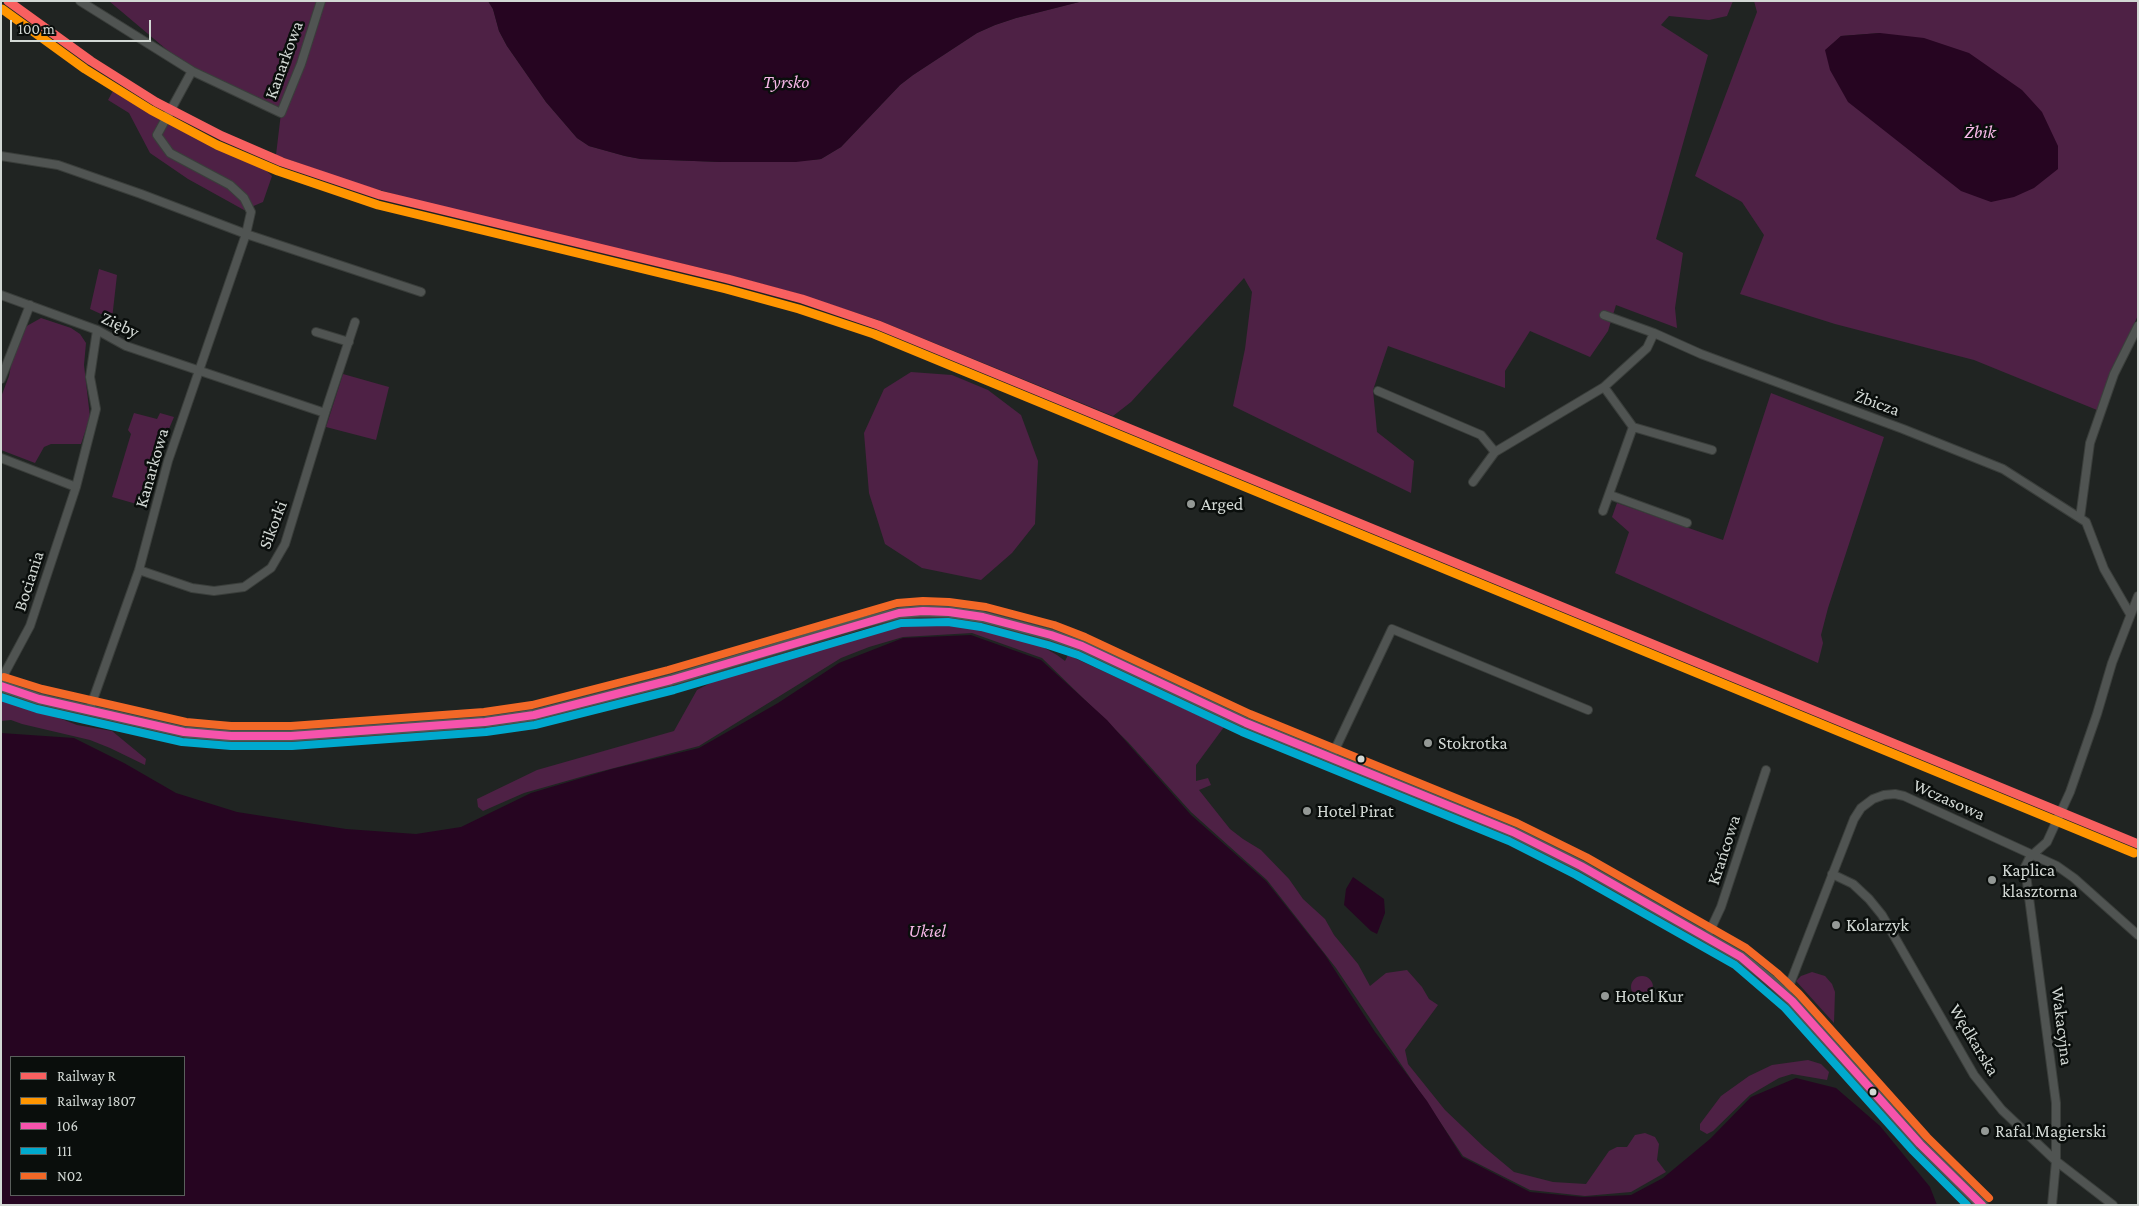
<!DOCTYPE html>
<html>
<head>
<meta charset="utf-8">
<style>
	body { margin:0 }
	#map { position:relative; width:2139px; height:1206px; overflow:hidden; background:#202422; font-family:"Crimson Pro",serif }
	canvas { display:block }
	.frame { position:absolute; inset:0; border:2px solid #d2d8d4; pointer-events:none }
	.legend { position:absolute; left:10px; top:1056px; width:175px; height:140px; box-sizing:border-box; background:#0a0e0c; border:1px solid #5a5f5c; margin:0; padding:6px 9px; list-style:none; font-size:15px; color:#d2d8d4 }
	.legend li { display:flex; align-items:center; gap:10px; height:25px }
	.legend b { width:25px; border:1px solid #5a5f5c }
	.scale { position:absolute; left:10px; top:20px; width:141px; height:22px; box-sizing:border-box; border:2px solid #d2d8d4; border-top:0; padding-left:6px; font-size:15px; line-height:18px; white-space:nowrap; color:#d2d8d4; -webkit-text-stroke:4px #0a0e0c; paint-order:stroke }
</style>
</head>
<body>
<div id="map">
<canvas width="2139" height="1206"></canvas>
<div class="frame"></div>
<ul class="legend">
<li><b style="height:6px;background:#f86060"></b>Railway R</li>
<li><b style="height:6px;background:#ff9500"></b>Railway 1807</li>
<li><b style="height:6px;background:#f653ac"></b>106</li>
<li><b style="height:6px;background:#00a9ce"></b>111</li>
<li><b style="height:6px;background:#f36827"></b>N02</li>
</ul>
<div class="scale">100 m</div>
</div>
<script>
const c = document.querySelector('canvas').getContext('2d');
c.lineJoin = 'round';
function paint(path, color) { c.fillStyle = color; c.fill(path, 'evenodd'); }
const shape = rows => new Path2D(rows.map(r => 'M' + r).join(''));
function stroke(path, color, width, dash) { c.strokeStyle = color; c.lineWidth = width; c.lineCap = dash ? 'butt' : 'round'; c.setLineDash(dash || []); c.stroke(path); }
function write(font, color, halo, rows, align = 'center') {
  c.font = font + ' "Crimson Pro",serif'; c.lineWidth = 5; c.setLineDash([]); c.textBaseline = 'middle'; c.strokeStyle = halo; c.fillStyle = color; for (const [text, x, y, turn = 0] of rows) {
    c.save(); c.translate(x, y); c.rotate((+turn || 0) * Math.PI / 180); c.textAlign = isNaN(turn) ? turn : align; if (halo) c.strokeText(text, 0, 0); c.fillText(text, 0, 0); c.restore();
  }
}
paint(shape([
	[109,1,488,1,493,9,499,31,507,46,546,102,577,138,589,146,625,156,641,159,721,162,813,160,821,159,841,147,900,85,913,75,977,33,995,25,1016,18,1083,1,1733,1,1727,16,1709,20,1669,16,1661,25,1708,55,1656,239,1683,253,1675,308,1677,328,1616,305,1608,331,1590,357,1530,331,1505,371,1505,388,1388,346,1373,390,1377,432,1414,461,1411,493,1233,406,1245,349,1252,292,1244,278,1131,402,1113,416,878,320,792,292,714,271,450,210,355,183,276,155,281,113,192,71],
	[1754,1,2138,1,2138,315,2097,410,1974,360,1835,324,1740,294,1764,235,1742,202,1695,176,1757,12],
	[1880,33,1929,166,1893,136,1826,50,1841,36],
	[114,89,253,158,272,176,263,202,244,210,188,179,150,153,129,113,108,100],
	[99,269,117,275,112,319,90,309],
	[41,318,71,328,80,334,86,343,84,365,90,417,81,444,51,444,44,447,35,463,1,450,1,397,9,376,12,360,25,327],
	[911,372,952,375,988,390,1021,415,1038,461,1035,524,1012,553,981,580,922,568,885,544,869,493,864,433,884,389],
	[343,374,389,387,376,440,326,427],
	[1771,393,1884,437,1828,608,1821,635,1823,643,1818,663,1615,573,1629,532,1612,517,1617,503,1723,540],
	[134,413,157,419,160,413,174,417,163,443,147,507,112,497,131,434,128,430],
	[911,622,959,624,1027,638,1057,655,1065,661,1068,655,1224,727,1196,765,1196,781,1208,778,1211,785,1199,790,1230,829,1243,839,1261,850,1289,879,1303,899,1325,919,1334,935,1358,964,1370,986,1386,973,1407,970,1422,987,1429,999,1438,1005,1405,1050,1408,1064,1445,1110,1484,1147,1514,1172,1553,1182,1586,1184,1609,1151,1617,1147,1627,1147,1635,1135,1645,1133,1655,1137,1659,1144,1657,1160,1666,1172,1631,1192,1585,1196,1530,1190,1463,1156,1336,968,1267,880,1191,812,1128,742,1042,658,972,633,903,637,869,647,841,658,699,746,591,774,524,793,483,811,478,807,477,799,537,770,674,731,697,690,722,677,878,628],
	[1,701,33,708,77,725,112,731,146,759,145,765,110,748,90,740,22,724,11,720,1,721],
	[1812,972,1825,976,1832,984,1835,992,1834,1023,1796,981,1801,976],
	'1631 987a11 11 0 1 1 22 0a11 11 0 1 1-22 0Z',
	[1808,1060,1821,1064,1829,1072,1827,1080,1792,1074,1779,1078,1750,1095,1713,1131,1707,1134,1700,1130,1700,1124,1721,1096,1749,1076,1772,1065]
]), '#4e2145');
paint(shape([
	[488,1,1083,1,1016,18,995,25,977,33,913,75,900,85,841,147,821,159,796,162,721,162,641,159,625,156,589,146,577,138,546,102,507,46,499,31,493,9],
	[1880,33,1924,38,1969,53,2022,90,2042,112,2058,146,2058,169,2034,188,2014,197,1991,202,1961,191,1848,102,1830,70,1825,50,1841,36],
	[971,635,1041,660,1107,720,1191,815,1266,881,1325,955,1375,1032,1427,1101,1462,1157,1530,1192,1583,1197,1631,1195,1663,1178,1710,1139,1751,1097,1796,1078,1836,1088,1880,1126,1930,1187,1937,1205,1,1205,1,733,74,738,124,763,176,793,237,812,346,829,416,834,461,827,531,793,612,769,699,748,778,703,839,663,903,638],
	[184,1057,184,1195,11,1195,11,1057],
	[1353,877,1384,899,1385,913,1377,934,1371,931,1344,905,1346,889]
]), '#260521');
const street = shape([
	[80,1,192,71],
	[1,156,58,165,141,194,246,234,421,292],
	[1,295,97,330,126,346,325,413,285,544,271,568,244,587,214,591,192,588,139,570],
	[1604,315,1654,333,1701,354,1903,429,2003,469,2086,522,2104,569,2130,614],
	[316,332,349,342],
	[1,379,30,305],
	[1378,391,1481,435,1495,452],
	[325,413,355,322],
	[1633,427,1712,450],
	[1,458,76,487],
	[1473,482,1495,452,1604,387,1647,348,1654,333],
	[1610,495,1687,523],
	[1603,511,1633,427,1604,387],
	[2080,518,2090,443,2114,374,2138,326],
	[1,680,30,626,76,487,96,409,90,377,97,330],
	[89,711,139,570,168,461,246,234,251,212,244,198,230,185,170,153,157,135,192,71,281,113,301,64,321,1],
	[1331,758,1392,629,1588,710],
	[1832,874,1853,884,1869,899,1882,915,1974,1075,2002,1110,2056,1161,2113,1205],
	[1707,937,1721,907,1766,770],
	[1786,994,1854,819,1861,808,1873,799,1884,795,1895,794,1904,796,2057,866,2074,878,2138,935],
	[2052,1205,2056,1161,2056,1103,2025,867,2030,857,2047,842,2070,792,2097,714,2112,663,2138,596]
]);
const secondary = shape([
	[1,686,39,699,184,732,231,736,291,736,485,722,534,715,671,680,857,624,899,613,923,611,949,612,983,617,1051,635,1082,646,1246,723,1513,832,1581,866,1741,957,1771,981,1792,1001,1920,1144,1982,1205]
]);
stroke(street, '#3a3e3b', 10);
stroke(secondary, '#3a3e3b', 14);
stroke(street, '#505452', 8);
stroke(secondary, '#505854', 11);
stroke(shape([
	[1,686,39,699,184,732,231,736,291,736,485,722,534,715,671,680,899,613,923,611,949,612,983,617,1051,635,1082,646,1246,723,1513,832,1581,866,1741,957,1792,1001,1920,1144,1982,1205]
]), '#f653ac', 8);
stroke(shape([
	[1,697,37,709,182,742,231,746,292,746,486,732,535,725,674,690,901,623,948,622,981,627,1048,645,1078,655,1242,732,1509,841,1576,875,1735,965,1785,1008,1913,1151,1967,1205]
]), '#00a9ce', 8);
stroke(shape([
	[4,677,42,689,186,722,231,726,291,726,484,712,532,705,668,670,897,603,923,601,949,602,986,607,1054,625,1085,637,1250,714,1517,823,1586,857,1746,948,1777,973,1799,994,1927,1137,1989,1198]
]), '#f36827', 8);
stroke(shape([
	[8,1,91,61,156,102,222,136,282,162,380,195,728,279,802,299,878,325,2138,844]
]), '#f86060', 9);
stroke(shape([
	[2,9,85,69,151,110,217,145,278,171,378,205,726,289,799,309,874,334,2134,853]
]), '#ff9500', 9);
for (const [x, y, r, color] of [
	[1191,504,5,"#949996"],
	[1428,743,5,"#949996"],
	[1361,759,4.5,"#d2d8d4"],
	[1307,811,5,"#949996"],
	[1992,880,5,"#949996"],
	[1836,925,5,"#949996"],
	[1605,996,5,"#949996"],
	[1873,1092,4.5,"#d2d8d4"],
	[1985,1131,5,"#949996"]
]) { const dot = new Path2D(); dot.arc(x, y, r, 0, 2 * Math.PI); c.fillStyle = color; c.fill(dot); stroke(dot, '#0a0e0c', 2); }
write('18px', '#d2d8d4', '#0a0e0c', [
	["Kanarkowa",284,60,-70],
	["Zięby",120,325,25],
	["Żbicza",1877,403,20],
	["Kanarkowa",152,468,-74],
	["Sikorki",273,525,-69],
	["Bociania",29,581,-72],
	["Wczasowa",1949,800,24],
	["Krańcowa",1724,850,-72],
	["Wakacyjna",2062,1026,83],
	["Wędkarska",1974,1040,59]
]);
write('18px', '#d2d8d4', '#0a0e0c', [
	["Arged",1201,504],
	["Stokrotka",1438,743],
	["Hotel Pirat",1317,811],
	["Kaplica",2002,870],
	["klasztorna",2002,891],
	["Kolarzyk",1846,925],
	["Hotel Kur",1615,996],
	["Rafal Magierski",1995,1131]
], 'left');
write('italic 19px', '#f5b6e6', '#0a0e0c', [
	["Tyrsko",786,82],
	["Żbik",1980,132],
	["Ukiel",927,931]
]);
</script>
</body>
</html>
